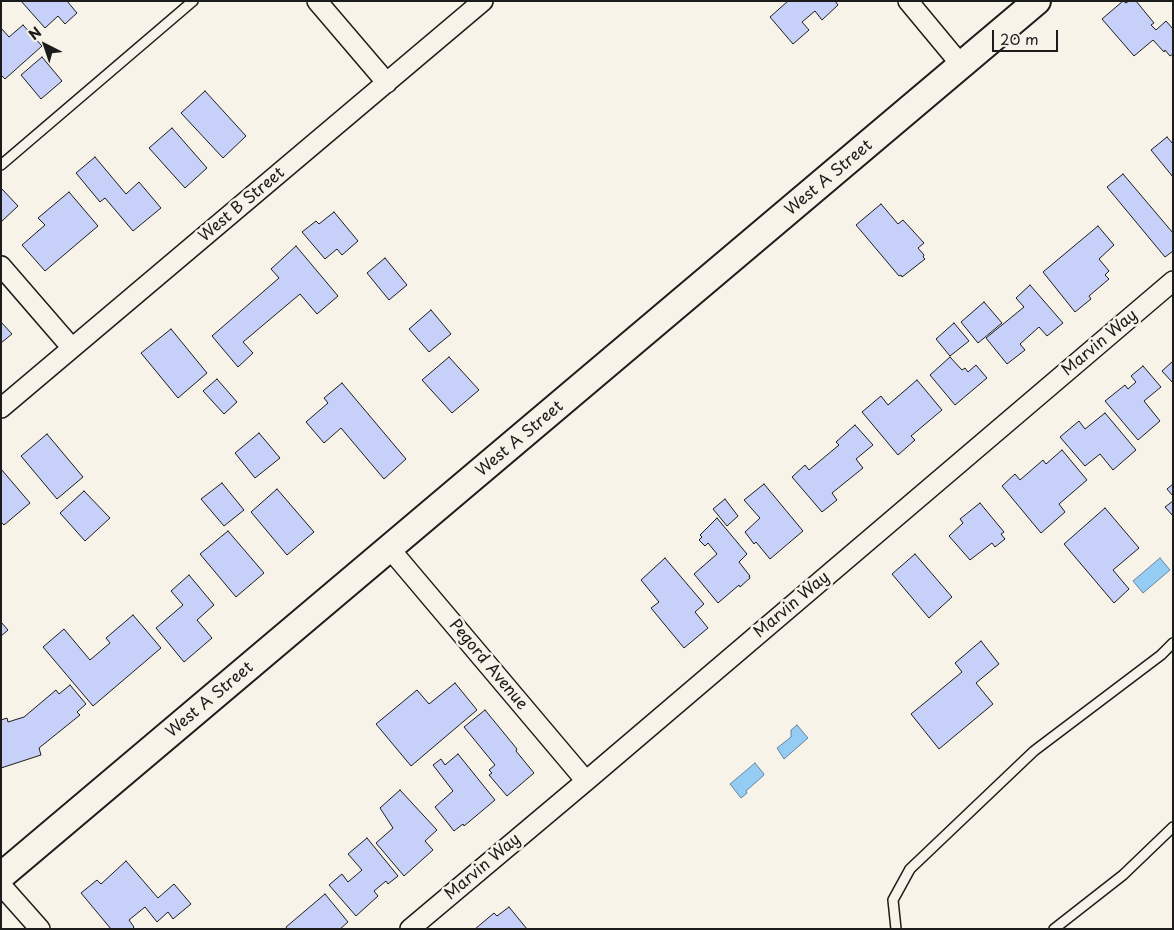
<!DOCTYPE html>
<html>
<head>
<meta charset="utf-8">
<style>
	body { margin:0 }
	#map { position:relative; width:1174px; height:930px; overflow:hidden; background:#f7f3e8; font-family:"Playpen Sans",sans-serif }
	canvas { display:block }
	.frame { position:absolute; inset:0; border:2px solid #1c1c1c; pointer-events:none }
	.north { position:absolute; left:20px; top:20px; width:50px; height:50px; -webkit-text-stroke:4px #f7f3e8; paint-order:stroke; rotate:319deg; font-size:14px; font-weight:700; line-height:20px; text-align:center; color:#1c1c1c }
	.north::after { content:''; display:block; margin:auto; width:18px; height:22px; background:#1c1c1c; clip-path:polygon(50% 0,100% 100%,50% 72%,0 100%) }
	.scale { position:absolute; left:992px; top:30px; width:66px; height:22px; box-sizing:border-box; border:2px solid #1c1c1c; border-top:0; padding-left:6px; font-size:15px; line-height:18px; white-space:nowrap; color:#1c1c1c; -webkit-text-stroke:4px #f7f3e8; paint-order:stroke }
</style>
</head>
<body>
<div id="map">
<canvas width="1174" height="930"></canvas>
<div class="frame"></div>
<div class="north">N</div>
<div class="scale">20 m</div>
</div>
<script>
const c = document.querySelector('canvas').getContext('2d');
c.lineJoin = 'round';
function paint(path, color) { c.fillStyle = color; c.fill(path, 'evenodd'); }
const shape = rows => new Path2D(rows.map(r => 'M' + r).join(''));
function stroke(path, color, width, dash) { c.strokeStyle = color; c.lineWidth = width; c.lineCap = dash ? 'butt' : 'round'; c.setLineDash(dash || []); c.stroke(path); }
function write(font, color, halo, rows, align = 'center') {
  c.font = font + ' "Playpen Sans",sans-serif'; c.lineWidth = 5; c.setLineDash([]); c.textBaseline = 'middle'; c.strokeStyle = halo; c.fillStyle = color; for (const [text, x, y, turn = 0] of rows) {
    c.save(); c.translate(x, y); c.rotate((+turn || 0) * Math.PI / 180); c.textAlign = isNaN(turn) ? turn : align; if (halo) c.strokeText(text, 0, 0); c.fillText(text, 0, 0); c.restore();
  }
}
const water = shape([
	[1160,558,1170,570,1143,593,1133,581,1160,558],
	[797,725,808,738,784,759,777,748,791,737,791,730,797,725],
	[755,763,764,774,763,776,746,791,747,793,741,798,730,784,755,763]
]);
paint(water, '#94ccf3');
stroke(water, '#64869d', 1);
const building = shape([
	[21,1,67,1,77,13,65,24,58,16,45,28,21,1],
	[788,1,835,1,838,5,822,20,815,11,802,22,809,30,793,44,770,17,788,1],
	[1123,1,1126,3,1129,1,1136,1,1154,23,1151,25,1156,30,1166,21,1173,29,1173,54,1170,56,1165,50,1164,52,1153,40,1134,56,1102,19,1123,1],
	[23,25,42,46,5,79,1,75,1,28,9,37,23,25],
	[42,57,62,81,41,99,21,75,42,57],
	[205,91,246,136,223,158,181,113,205,91],
	[172,128,207,168,185,188,149,148,172,128],
	[1167,137,1173,144,1173,177,1151,150,1167,137],
	[95,157,126,194,139,182,161,208,133,231,105,198,100,202,76,173,95,157],
	[1123,174,1173,233,1173,251,1165,257,1107,187,1123,174],
	[1,188,18,206,1,222,1,188],
	[69,192,98,226,45,271,22,245,45,225,38,218,69,192],
	[881,204,898,224,903,220,924,243,918,248,924,255,923,257,925,259,902,277,901,275,899,276,856,225,881,204],
	[334,212,358,241,342,255,337,249,325,259,302,232,316,221,319,224,334,212],
	[1098,226,1114,245,1099,259,1109,271,1105,275,1109,279,1089,296,1091,299,1075,312,1043,272,1098,226],
	[296,246,338,296,317,314,300,294,243,342,253,353,238,367,212,336,279,278,271,269,296,246],
	[385,258,407,285,389,300,367,273,385,258],
	[1030,285,1063,323,1047,336,1039,327,1020,344,1025,350,1007,364,986,338,1024,307,1016,298,1030,285],
	[984,302,1002,323,978,343,961,322,984,302],
	[431,310,451,334,429,352,409,329,431,310],
	[1,322,12,334,1,343,1,322],
	[954,323,969,341,950,356,936,339,954,323],
	[171,329,207,373,178,398,141,353,171,329],
	[449,357,479,390,452,413,422,380,449,357],
	[950,357,962,370,965,368,968,372,976,365,987,378,955,405,930,375,950,357],
	[1173,361,1173,383,1162,371,1173,361],
	[1143,366,1161,387,1144,401,1160,421,1138,440,1105,401,1125,385,1128,389,1136,382,1131,376,1143,366],
	[217,379,237,402,224,414,203,391,217,379],
	[917,380,942,410,911,436,915,440,898,455,862,412,881,396,888,405,917,380],
	[342,383,406,459,384,479,341,428,324,443,306,422,328,403,324,398,342,383],
	[1105,413,1136,450,1113,470,1100,454,1085,466,1060,437,1079,421,1085,429,1105,413],
	[855,425,873,445,856,459,863,468,832,493,837,500,822,512,792,477,805,465,809,470,839,445,836,442,855,425],
	[259,433,280,458,255,478,235,453,259,433],
	[47,434,83,477,57,499,21,456,47,434],
	[1062,450,1087,480,1059,504,1065,512,1041,533,1002,486,1015,474,1020,480,1043,460,1046,464,1062,450],
	[1,469,30,503,4,525,1,522,1,469],
	[222,483,244,510,224,526,201,499,222,483],
	[764,484,803,531,770,559,756,542,754,544,745,532,760,518,744,500,764,484],
	[1173,484,1173,496,1167,489,1173,484],
	[277,489,314,532,287,555,251,512,277,489],
	[84,491,110,518,85,541,60,513,84,491],
	[725,499,738,516,727,526,713,509,725,499],
	[1173,501,1173,516,1165,507,1173,501],
	[980,503,1004,532,1001,534,1005,539,995,547,992,543,970,560,949,536,963,523,960,519,980,503],
	[1105,508,1139,548,1113,570,1129,589,1114,603,1064,544,1105,508],
	[717,518,747,554,739,562,750,576,749,576,750,578,740,587,739,585,718,603,694,574,717,554,708,543,705,546,699,540,702,537,700,535,717,518],
	[228,531,264,573,236,597,200,554,228,531],
	[915,554,952,597,929,618,892,574,915,554],
	[665,558,704,604,695,612,708,628,684,648,651,608,659,602,641,580,665,558],
	[189,575,214,605,197,620,212,638,184,662,156,628,183,605,171,591,189,575],
	[133,615,161,648,93,706,43,647,64,629,90,660,110,643,106,638,133,615],
	[1,622,8,630,1,636,1,622],
	[981,641,999,664,976,683,993,704,939,749,911,714,962,672,955,663,981,641],
	[455,683,477,710,411,766,376,724,417,690,429,704,455,683],
	[70,685,86,704,77,712,80,715,39,748,41,755,1,768,1,720,7,718,8,722,24,717,56,690,59,694,70,685],
	[485,710,517,749,516,751,534,773,507,796,489,775,492,773,489,770,495,765,464,727,485,710],
	[458,754,495,800,464,826,463,824,454,831,435,807,453,791,433,765,441,759,445,765,458,754],
	[400,790,437,830,425,841,433,850,404,876,376,843,393,828,380,808,400,790],
	[367,838,398,876,388,884,386,881,374,891,378,896,356,916,329,885,342,874,348,882,362,870,348,854,367,838],
	[126,861,158,898,174,884,191,904,173,919,168,912,157,922,145,907,129,920,134,927,132,929,111,929,81,893,97,880,101,884,126,861],
	[325,894,348,922,340,929,287,929,286,927,325,894],
	[509,907,527,929,475,929,494,913,497,916,509,907]
]);
paint(building, '#c6d0f8');
stroke(building, '#1c1c1c', 1);
const lane = shape([
	[1,165,193,1],
	[896,929,893,900,910,869,1034,751,1161,655,1173,643],
	[1054,929,1123,875,1173,827]
]);
const street = shape([
	[317,1,387,83],
	[908,1,962,66],
	[1,266,72,348],
	[1,408,483,1],
	[390,549,586,781],
	[1,885,40,929],
	[410,929,586,781,1173,281]
]);
const secondary = shape([
	[1,876,1037,1]
]);
stroke(lane, '#1c1c1c', 12);
stroke(street, '#1c1c1c', 22);
stroke(secondary, '#1c1c1c', 30);
stroke(lane, '#f7f3e8', 9);
stroke(street, '#f7f3e8', 19);
stroke(secondary, '#f7f3e8', 26);
write('16px', '#1c1c1c', '#f7f3e8', [
	["West A Street",829,178,-40],
	["West B Street",242,205,-40],
	["Marvin Way",1100,343,-40],
	["West A Street",520,439,-40],
	["Marvin Way",792,605,-40],
	["Pegord Avenue",488,665,50],
	["West A Street",210,700,-40],
	["Marvin Way",483,867,-40]
]);
</script>
</body>
</html>
